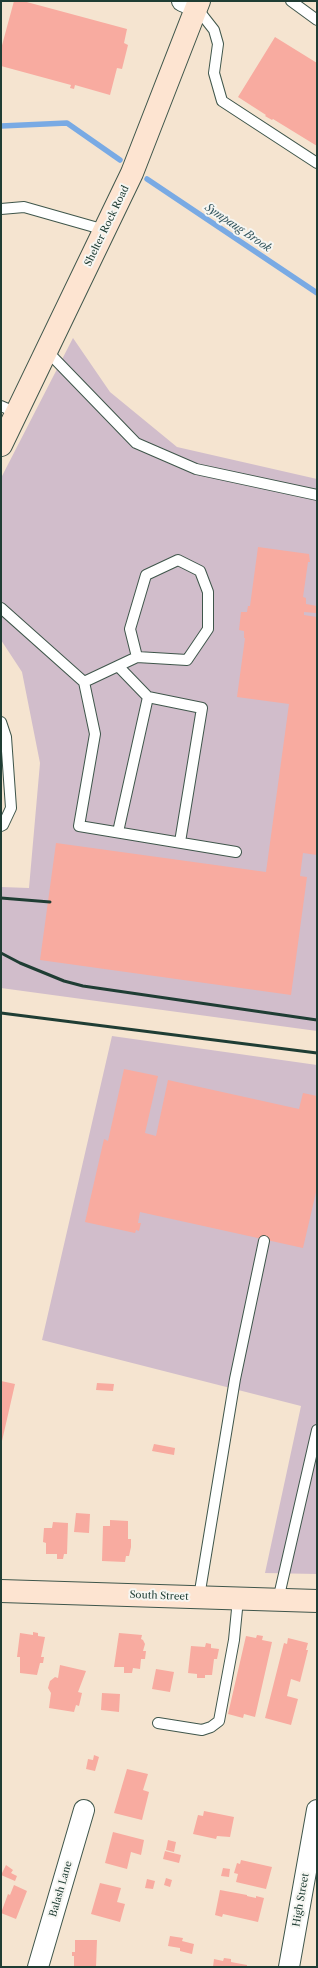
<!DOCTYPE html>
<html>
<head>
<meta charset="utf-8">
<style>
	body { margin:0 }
	#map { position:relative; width:318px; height:1968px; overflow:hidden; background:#f5e4d0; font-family:"Libre Caslon Text",serif }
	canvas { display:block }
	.frame { position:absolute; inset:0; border:2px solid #1f3d34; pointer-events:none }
</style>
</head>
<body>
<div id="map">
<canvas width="318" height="1968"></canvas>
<div class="frame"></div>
</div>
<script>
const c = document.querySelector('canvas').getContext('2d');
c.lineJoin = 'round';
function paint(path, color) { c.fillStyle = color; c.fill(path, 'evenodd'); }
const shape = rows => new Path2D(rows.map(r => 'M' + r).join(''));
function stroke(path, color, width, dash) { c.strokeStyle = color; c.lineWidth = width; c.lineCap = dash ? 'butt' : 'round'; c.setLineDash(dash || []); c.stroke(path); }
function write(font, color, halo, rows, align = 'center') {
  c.font = font + ' "Libre Caslon Text",serif'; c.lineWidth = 4; c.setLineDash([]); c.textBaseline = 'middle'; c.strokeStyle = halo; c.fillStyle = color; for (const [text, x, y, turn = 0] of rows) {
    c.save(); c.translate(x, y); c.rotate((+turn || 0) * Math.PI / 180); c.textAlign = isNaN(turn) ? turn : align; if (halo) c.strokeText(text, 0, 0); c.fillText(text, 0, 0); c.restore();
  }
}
paint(shape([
	[73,338,110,392,177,447,317,479,317,1031,1,988,1,887,29,888,40,763,22,672,1,640,1,478],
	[112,1036,317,1065,317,1574,265,1573,301,1406,42,1340]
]), '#d1bdcb');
stroke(shape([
	[1,126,67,123,120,160],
	[147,179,317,293]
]), '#79aae4', 5.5);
paint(shape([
	[14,1,23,1,127,29,124,43,128,45,122,69,117,68,110,95,75,85,74,89,70,88,71,85,1,66,1,49],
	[275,37,317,63,317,146,273,119,272,120,265,116,266,115,238,97],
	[258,547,309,554,310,562,308,562,303,597,306,598,306,604,317,606,316,613,304,612,304,615,317,617,317,855,303,853,300,876,307,877,291,995,40,960,56,843,266,872,289,704,237,697,245,638,244,638,244,631,239,630,241,612,247,612,248,606,250,606],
	[124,1069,158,1076,145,1133,156,1136,168,1080,299,1109,303,1093,317,1096,317,1188,303,1248,140,1212,138,1223,141,1223,139,1231,136,1230,135,1233,85,1222,104,1139,108,1141],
	[1,1381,15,1384,2,1441,1,1441],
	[97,1383,114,1384,113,1391,96,1390],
	[154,1444,175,1448,174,1455,152,1451],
	[76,1513,90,1514,89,1533,74,1532],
	[110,1520,128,1521,128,1539,131,1539,131,1547,129,1556,126,1556,125,1562,102,1561,103,1526,110,1526],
	[53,1522,68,1523,67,1554,64,1554,63,1559,57,1559,57,1554,46,1554,46,1543,43,1542,44,1528,52,1528],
	[33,1632,38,1633,38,1636,45,1637,41,1657,44,1657,43,1663,40,1663,37,1675,20,1673,20,1657,17,1657,20,1633,33,1635],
	[119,1633,142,1635,141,1639,143,1640,145,1644,143,1651,146,1651,145,1659,141,1659,140,1669,133,1668,132,1673,124,1673,124,1667,114,1667],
	[257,1635,263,1636,262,1640,272,1642,255,1717,244,1714,243,1718,228,1714,246,1636,256,1638],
	[288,1638,308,1643,306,1650,308,1650,300,1682,291,1679,287,1696,298,1699,291,1725,265,1718,284,1643,287,1644],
	[206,1643,211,1644,211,1648,219,1649,217,1659,214,1659,212,1675,205,1675,205,1678,197,1678,197,1674,188,1673,191,1646,205,1647],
	[60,1665,86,1671,78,1692,82,1693,79,1706,76,1705,74,1712,49,1708,51,1693,48,1688,50,1681,55,1677,58,1678],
	[156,1669,174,1672,170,1692,152,1689],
	[102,1693,120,1694,119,1712,101,1710],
	[94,1755,99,1757,95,1771,86,1769,88,1759,93,1760],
	[127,1769,148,1774,143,1790,149,1792,142,1820,114,1813],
	[204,1811,234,1817,230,1837,217,1836,216,1839,193,1834,198,1815,203,1816],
	[113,1832,144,1840,141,1855,131,1852,127,1869,105,1863],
	[168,1840,176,1842,174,1852,166,1850],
	[165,1851,181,1855,179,1863,163,1859],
	[241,1860,272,1867,266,1889,236,1882,238,1874,234,1873,237,1863,240,1864],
	[6,1865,13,1870,11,1873,17,1876,15,1881,1,1875],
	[223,1868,230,1869,229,1877,221,1876],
	[166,1878,172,1880,170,1887,164,1885],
	[147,1879,155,1881,153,1889,145,1888],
	[100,1883,121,1888,117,1902,125,1904,120,1922,91,1914],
	[14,1885,27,1891,16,1919,1,1913,8,1894,10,1895],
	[220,1890,247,1895,247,1896,256,1898,256,1896,264,1898,258,1922,223,1914,222,1917,215,1915],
	[170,1936,183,1938,182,1941,194,1944,192,1954,180,1951,180,1948,168,1946],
	[75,1940,97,1940,96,1967,74,1967,74,1956,72,1956,72,1952,75,1952],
	[224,1958,231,1959,231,1962,247,1965,247,1967,213,1967,214,1959,223,1961]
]), '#f8aba0');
const lane = shape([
	[291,1,317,20],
	[196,7,214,30,218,44,214,73,222,101,317,163],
	[1,209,24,207,105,230],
	[47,351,136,443,196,469,317,495],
	[1,406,17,413],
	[1,608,84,682,95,734,79,826,236,852],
	[118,666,148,697,118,832],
	[84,682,137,657,130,629,146,575,178,560,200,571,208,592,208,629,187,660,137,657],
	[148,697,202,708,180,842],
	[1,722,6,737,11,808,3,825,1,826],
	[199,1597,235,1379,264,1241],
	[278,1600,317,1430],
	[158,1723,202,1730,211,1727,219,1721,234,1640,238,1599]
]);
const street = shape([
	[182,1,196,7],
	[38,1967,84,1810],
	[289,1967,317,1810]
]);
const secondary = shape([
	[1,445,132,173,199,1],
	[1,1591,317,1601]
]);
stroke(lane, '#3f564b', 12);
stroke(street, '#3f564b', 22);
stroke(secondary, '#3f564b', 24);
stroke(lane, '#fff', 10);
stroke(street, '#fff', 20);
stroke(secondary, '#fde4d1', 22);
stroke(shape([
	[1,898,50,902],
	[1,953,20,963,64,981,83,986,317,1020],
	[1,1013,317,1053]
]), '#1f3d34', 3);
write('10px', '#1f3d34', '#f6f6f2', [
	["Shelter Rock Road",107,226,-64],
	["South Street",159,1596,2],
	["Balash Lane",61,1889,-74],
	["High Street",301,1900,-80]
]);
write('italic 11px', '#365860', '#f6f6f2', [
	["Sympaug Brook",238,228,34]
]);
</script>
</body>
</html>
